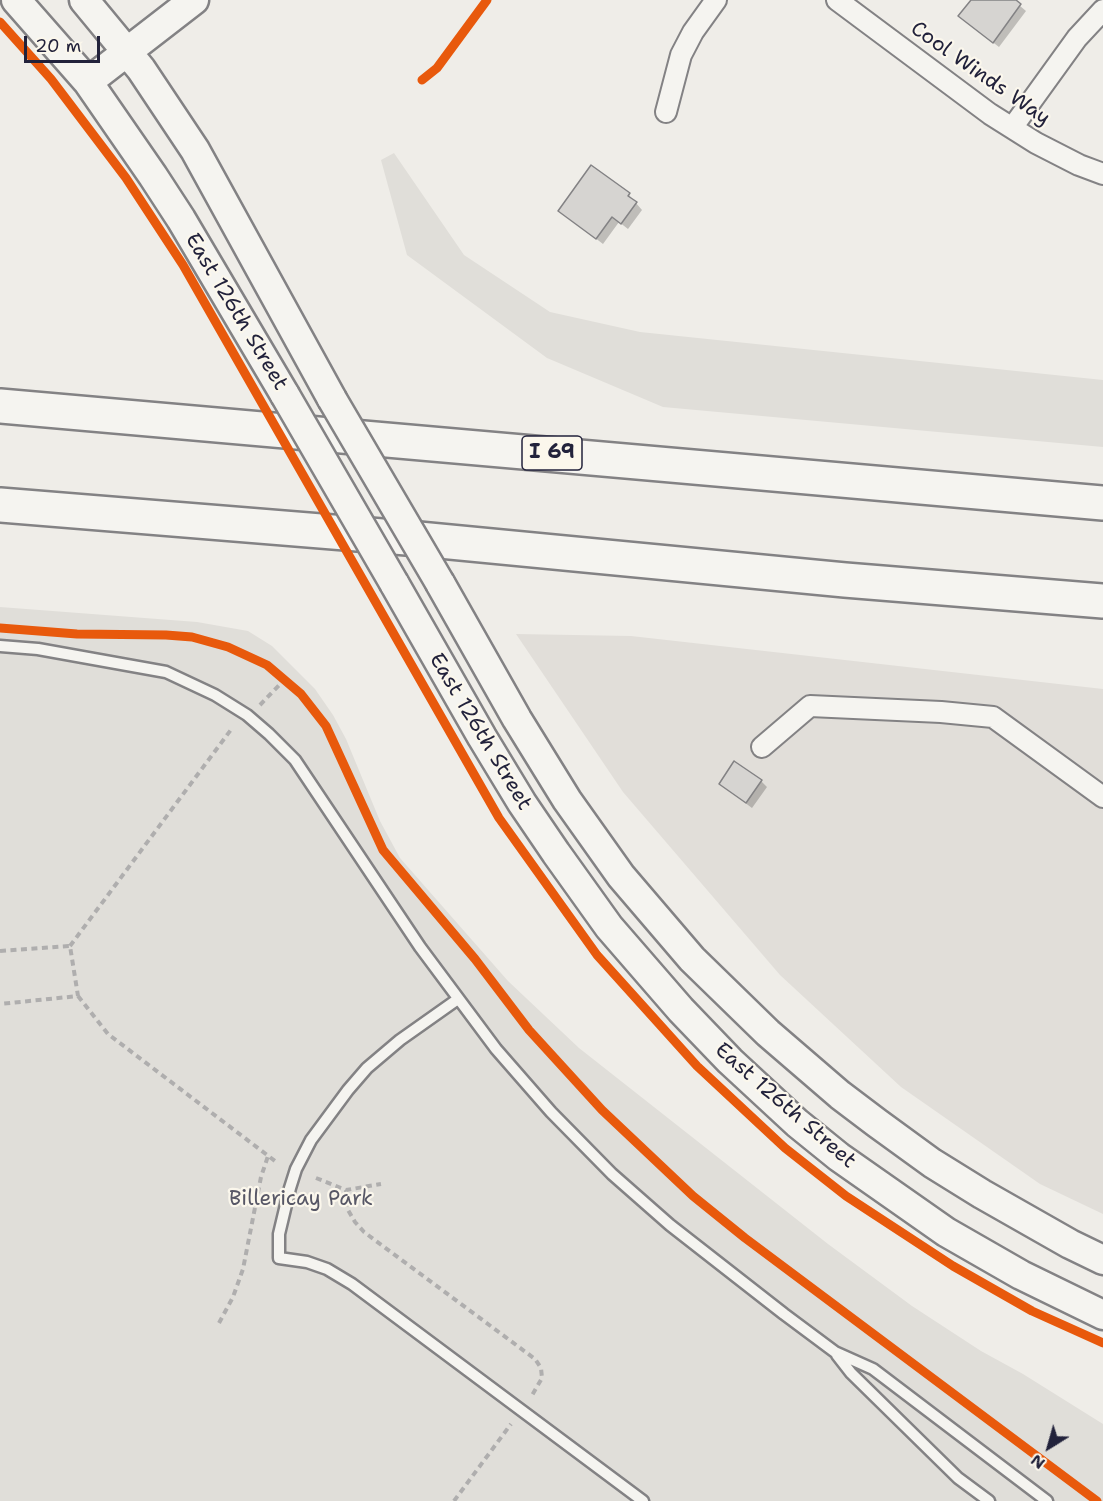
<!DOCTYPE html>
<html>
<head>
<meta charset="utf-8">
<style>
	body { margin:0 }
	#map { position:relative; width:1103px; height:1501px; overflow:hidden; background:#efede8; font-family:"Shantell Sans",sans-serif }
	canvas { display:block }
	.north { position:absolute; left:1019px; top:1417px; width:60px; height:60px; -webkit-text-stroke:4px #fbf7ec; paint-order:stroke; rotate:217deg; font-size:16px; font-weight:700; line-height:24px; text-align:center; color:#22223b }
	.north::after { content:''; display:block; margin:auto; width:21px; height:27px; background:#22223b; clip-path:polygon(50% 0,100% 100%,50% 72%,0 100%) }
	.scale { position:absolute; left:24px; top:36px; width:76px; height:27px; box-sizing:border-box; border:3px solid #22223b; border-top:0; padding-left:8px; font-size:18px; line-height:21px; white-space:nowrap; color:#22223b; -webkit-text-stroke:4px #fbf7ec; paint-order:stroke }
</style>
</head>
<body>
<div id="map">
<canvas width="1103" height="1501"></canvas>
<div class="north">N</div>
<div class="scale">20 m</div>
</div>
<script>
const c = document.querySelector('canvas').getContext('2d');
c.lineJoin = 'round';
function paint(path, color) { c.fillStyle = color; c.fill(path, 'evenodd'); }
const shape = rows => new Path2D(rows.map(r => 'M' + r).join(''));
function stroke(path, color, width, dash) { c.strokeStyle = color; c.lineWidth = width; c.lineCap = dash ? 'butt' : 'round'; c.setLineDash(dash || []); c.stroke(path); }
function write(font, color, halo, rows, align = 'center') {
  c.font = font + ' "Shantell Sans",sans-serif'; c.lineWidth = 4.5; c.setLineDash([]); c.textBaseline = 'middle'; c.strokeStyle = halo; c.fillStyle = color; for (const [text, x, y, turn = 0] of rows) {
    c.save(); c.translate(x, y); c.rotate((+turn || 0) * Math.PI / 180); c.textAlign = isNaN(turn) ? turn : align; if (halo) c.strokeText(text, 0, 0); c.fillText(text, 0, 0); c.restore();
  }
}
paint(shape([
	[516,634,631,636,1103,689,1103,1214,1040,1184,901,1087,780,975,623,792]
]), '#e1ded9');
paint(shape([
	[394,153,464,255,550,312,640,332,1103,380,1103,447,663,407,547,358,407,255,381,160],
	[0,607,197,622,248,631,272,646,315,689,333,715,346,739,380,821,400,858,508,981,579,1048,828,1244,912,1306,981,1351,1023,1374,1103,1424,1103,1501,0,1501]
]), '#e0ded9');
paint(shape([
	[972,0,1013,0,1026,11,999,47,966,22],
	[629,195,642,210,628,229,619,222,603,244,560,211],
	[761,781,767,787,752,808,720,784]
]), '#0003');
const building = shape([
	[971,0,1016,0,1021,4,993,43,958,16,971,0],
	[591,165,630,193,628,196,637,202,621,224,612,217,596,239,558,211,591,165],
	[734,761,762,780,746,803,719,784,734,761]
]);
paint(building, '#d6d4d1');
stroke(building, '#838284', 1.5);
const lane = shape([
	[0,646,38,649,166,672,215,695,247,715,269,734,295,760,420,947,496,1049,551,1112,612,1174,670,1225,784,1314,835,1352,873,1369,1047,1501],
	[458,999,400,1040,367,1068,348,1090,311,1140,296,1169,290,1188,279,1234,279,1258,307,1262,327,1269,352,1284,643,1501],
	[837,1355,851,1373,958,1478,989,1501]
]);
const street = shape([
	[837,0,990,114,1036,143,1079,165,1103,174],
	[666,112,681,55,693,32,716,0],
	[1012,128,1077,38,1103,10],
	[762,747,810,706,941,712,993,717,1103,797]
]);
const secondary = shape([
	[16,0,88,82,153,176,181,219,285,395],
	[84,0,141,69,195,150,332,399],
	[88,82,194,0],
	[394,583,482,737,522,803,556,853,609,927,681,1010,730,1061,797,1123,839,1157,946,1232,1021,1275,1103,1315],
	[440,583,517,719,567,800,621,876,692,959,768,1033,840,1095,877,1123,932,1163,982,1194,1070,1244,1103,1260]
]);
const highway = shape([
	[0,406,1103,503],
	[0,505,419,539,845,580,1103,601]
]);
stroke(lane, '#838284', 15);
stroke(street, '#838284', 24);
stroke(secondary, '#838284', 33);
stroke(highway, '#838284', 38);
stroke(shape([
	[260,705,284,680],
	[70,946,233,727],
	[0,951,70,946,78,996,0,1004],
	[78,996,108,1034,275,1161],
	[316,1178,346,1190,381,1184],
	[346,1190,348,1210,355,1222,364,1232,535,1359,541,1368,542,1378,531,1397],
	[219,1323,233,1297,243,1269,261,1177,268,1156],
	[454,1501,511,1424]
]), '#afaeae', 4, [6, 4.5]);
stroke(lane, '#f5f4f0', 10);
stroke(street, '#f5f4f0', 20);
stroke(secondary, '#f5f4f0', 28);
stroke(highway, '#f5f4f0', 33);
const secondaryBridge = shape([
	[285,395,394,583],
	[332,399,440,583]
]);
stroke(secondaryBridge, '#838284', 33, []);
stroke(secondaryBridge, '#f5f4f0', 28);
stroke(shape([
	[0,22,51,79,126,178,183,265,499,818,597,955,697,1066,785,1148,846,1196,953,1266,1032,1311,1103,1343],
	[422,80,437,68,487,0],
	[0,628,77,634,166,635,192,637,228,647,267,665,301,694,326,726,383,850,475,959,529,1030,602,1110,693,1196,745,1238,1097,1501]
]), '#e8590c', 9);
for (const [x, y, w] of [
	[552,453,60]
]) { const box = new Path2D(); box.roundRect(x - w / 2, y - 17, w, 34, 4.5); c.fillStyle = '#fbf7ec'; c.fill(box); stroke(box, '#22223b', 1.5); }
write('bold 20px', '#22223b', null, [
	["I 69",552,453]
]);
write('21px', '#22223b', '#fbf7ec', [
	["Cool Winds Way",980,74,35],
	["East 126th Street",236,312,59],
	["East 126th Street",480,732,59],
	["East 126th Street",785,1106,41]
]);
write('21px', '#575766', '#fbf7ec', [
	["Billericay Park",301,1200]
]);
</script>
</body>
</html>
